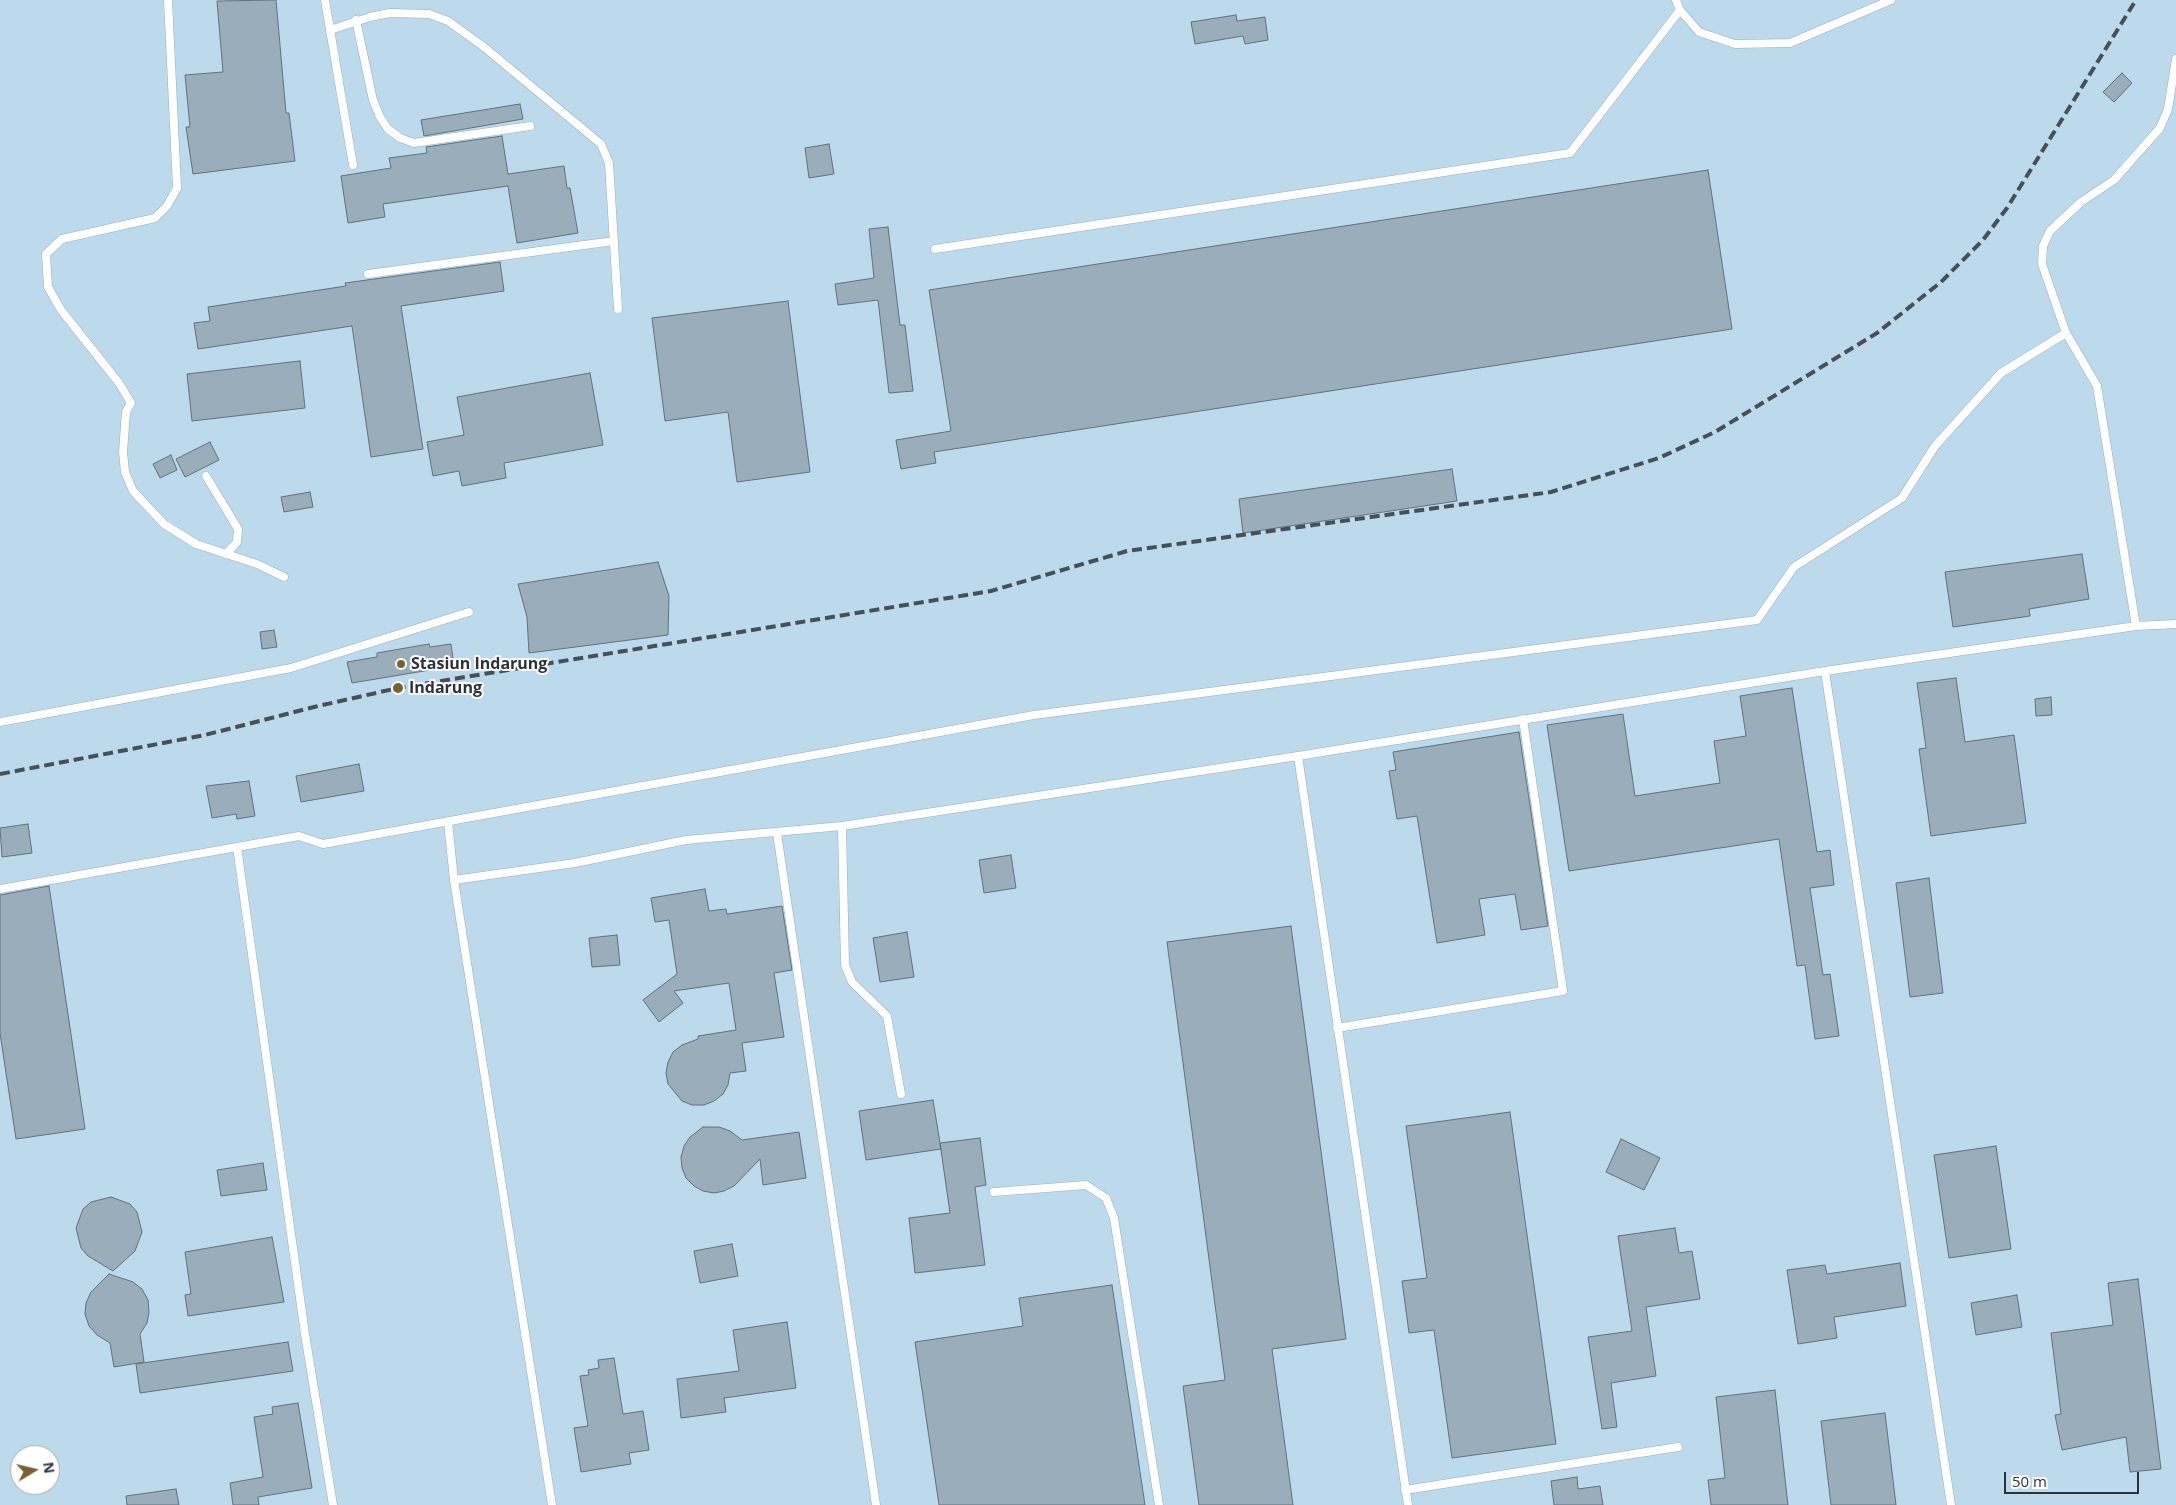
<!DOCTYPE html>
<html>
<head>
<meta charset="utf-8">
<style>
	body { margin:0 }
	#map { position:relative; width:2176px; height:1505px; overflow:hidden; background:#cfe4f2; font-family:"Open Sans",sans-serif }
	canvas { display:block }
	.north { position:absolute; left:10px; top:1445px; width:50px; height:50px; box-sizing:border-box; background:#fff; border:1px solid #aaadb0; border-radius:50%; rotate:81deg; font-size:14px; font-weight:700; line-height:20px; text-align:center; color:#2b3339 }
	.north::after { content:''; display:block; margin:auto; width:18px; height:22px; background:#776332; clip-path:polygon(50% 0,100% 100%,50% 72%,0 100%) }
	.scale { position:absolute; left:2004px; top:1472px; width:135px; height:22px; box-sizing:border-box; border:2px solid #2b3339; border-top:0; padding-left:6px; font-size:15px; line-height:18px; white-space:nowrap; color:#2b3339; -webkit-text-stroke:4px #fff; paint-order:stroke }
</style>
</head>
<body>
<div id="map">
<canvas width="2176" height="1505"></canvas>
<div class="north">N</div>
<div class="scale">50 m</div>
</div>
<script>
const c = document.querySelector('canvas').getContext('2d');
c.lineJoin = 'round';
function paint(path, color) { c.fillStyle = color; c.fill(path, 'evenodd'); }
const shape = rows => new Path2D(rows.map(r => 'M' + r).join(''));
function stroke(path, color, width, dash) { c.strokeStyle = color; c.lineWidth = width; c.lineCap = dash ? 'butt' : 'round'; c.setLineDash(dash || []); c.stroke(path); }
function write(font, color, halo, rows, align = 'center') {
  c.font = font + ' "Open Sans",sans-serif'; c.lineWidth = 4; c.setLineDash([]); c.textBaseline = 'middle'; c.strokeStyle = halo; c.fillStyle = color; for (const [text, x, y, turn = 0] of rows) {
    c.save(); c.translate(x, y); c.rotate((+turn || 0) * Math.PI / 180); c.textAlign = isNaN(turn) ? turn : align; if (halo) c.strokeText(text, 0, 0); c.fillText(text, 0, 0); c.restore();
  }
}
paint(shape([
	[0,0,2176,0,2176,1505,0,1505],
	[20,1455,50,1455,50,1485,20,1485]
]), '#bdd9ec');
const building = shape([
	[276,0,286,113,289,113,295,161,193,174,186,127,190,127,185,75,223,72,217,1,276,0],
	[1236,15,1237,21,1265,17,1268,40,1245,44,1243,36,1195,44,1191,22,1236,15],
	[2122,73,2132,83,2114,102,2103,92,2122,73],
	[520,104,523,119,424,136,421,120,520,104],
	[502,136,508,174,564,166,567,188,570,188,578,233,517,243,508,186,383,204,385,217,348,223,341,176,391,168,389,158,427,153,426,147,502,136],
	[829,144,834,174,809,178,805,148,829,144],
	[1708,170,1732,329,934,452,936,463,901,469,896,440,951,431,929,290,1708,170],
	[888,227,900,325,905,325,913,391,889,393,878,300,838,305,835,284,874,278,869,229,888,227],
	[500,262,504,291,401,306,423,449,371,457,352,326,198,349,194,323,210,321,208,307,346,286,345,283,500,262],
	[788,301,810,472,737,482,728,412,665,421,652,318,788,301],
	[300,361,305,408,192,421,187,374,300,361],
	[590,373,603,445,504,463,506,478,462,486,459,471,433,476,427,442,464,435,457,397,590,373],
	[210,442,219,460,185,477,176,459,210,442],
	[171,455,177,470,160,478,153,464,171,455],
	[1452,469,1457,501,1243,533,1239,499,1452,469],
	[310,492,313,507,284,512,281,497,310,492],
	[2082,554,2089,599,2029,609,2030,616,1953,627,1945,572,2082,554],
	[658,562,669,596,668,635,529,653,527,617,518,584,658,562],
	[274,630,277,647,262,649,260,632,274,630],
	[429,644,430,647,451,644,454,666,352,683,347,662,377,657,377,653,429,644],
	[1956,678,1965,742,2014,735,2026,823,1931,836,1919,749,1926,748,1917,683,1956,678],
	[1792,688,1817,852,1830,850,1834,885,1810,888,1823,975,1830,974,1839,1036,1815,1039,1805,965,1797,966,1779,839,1569,871,1547,725,1623,714,1635,796,1720,783,1714,741,1746,736,1740,696,1792,688],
	[2051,697,2052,715,2036,716,2035,699,2051,697],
	[1519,732,1548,926,1521,930,1515,894,1479,899,1485,935,1437,943,1417,816,1397,819,1389,771,1396,770,1393,752,1519,732],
	[359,764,364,791,301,802,296,776,359,764],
	[249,781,255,816,237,819,236,814,212,818,206,786,249,781],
	[28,824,32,853,2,857,0,828,28,824],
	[1011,855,1016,888,984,893,979,860,1011,855],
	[1929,878,1943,993,1910,997,1896,883,1929,878],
	[49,886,85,1129,16,1139,0,1033,0,895,49,886],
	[705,889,709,911,726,909,727,914,782,906,792,970,774,973,784,1037,742,1043,746,1071,730,1073,728,1085,723,1094,714,1101,704,1105,692,1105,682,1101,668,1084,666,1073,668,1062,673,1052,682,1045,698,1039,698,1036,736,1030,729,983,674,991,683,1003,659,1022,643,1000,677,974,669,920,655,922,651,898,705,889],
	[1291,926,1346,1339,1272,1349,1293,1505,1199,1505,1183,1386,1225,1380,1167,942,1291,926],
	[907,932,914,977,880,982,873,938,907,932],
	[617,935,620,965,592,967,589,938,617,935],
	[933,1100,941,1149,866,1160,859,1111,933,1100],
	[1510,1112,1556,1444,1452,1458,1434,1330,1409,1333,1402,1281,1427,1278,1406,1126,1510,1112],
	[703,1127,719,1127,730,1131,742,1140,799,1132,806,1178,763,1185,760,1159,734,1186,724,1191,714,1193,703,1191,694,1186,686,1178,682,1168,681,1157,684,1146,690,1137,703,1127],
	[980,1138,986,1185,975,1187,985,1265,915,1273,909,1218,950,1213,940,1143,980,1138],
	[1621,1139,1660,1158,1644,1190,1606,1172,1621,1139],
	[1996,1146,2011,1249,1949,1258,1934,1155,1996,1146],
	[263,1163,267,1190,221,1196,217,1170,263,1163],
	[111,1197,130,1204,137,1212,142,1232,135,1251,113,1271,88,1256,81,1248,76,1228,83,1209,91,1202,111,1197],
	[1675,1228,1679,1253,1692,1251,1700,1299,1646,1307,1656,1376,1611,1383,1617,1427,1602,1429,1588,1337,1632,1331,1618,1236,1675,1228],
	[272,1237,284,1302,188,1316,185,1295,191,1294,185,1252,272,1237],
	[732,1244,738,1276,700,1283,694,1251,732,1244],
	[1900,1263,1906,1306,1834,1317,1837,1338,1798,1344,1787,1270,1825,1265,1827,1274,1900,1263],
	[109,1274,133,1282,142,1289,148,1300,149,1312,147,1323,140,1334,144,1362,114,1367,110,1343,97,1335,89,1326,85,1314,86,1303,91,1292,109,1274],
	[2138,1279,2161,1469,2130,1472,2126,1437,2062,1450,2055,1415,2061,1414,2051,1333,2113,1325,2108,1283,2138,1279],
	[1112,1285,1145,1505,939,1505,915,1342,1023,1326,1019,1298,1112,1285],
	[2017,1295,2022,1327,1976,1335,1971,1303,2017,1295],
	[787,1322,796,1388,724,1398,726,1412,681,1418,677,1379,739,1371,733,1330,787,1322],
	[288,1342,293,1371,140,1393,136,1364,288,1342],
	[614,1358,623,1414,643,1411,649,1450,629,1453,631,1464,581,1472,574,1428,588,1426,580,1376,589,1375,588,1370,599,1368,598,1360,614,1358],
	[1775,1390,1788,1505,1711,1505,1708,1480,1725,1478,1716,1397,1775,1390],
	[298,1403,312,1488,258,1497,259,1505,233,1505,230,1483,263,1477,254,1417,273,1414,272,1407,298,1403],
	[1885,1413,1896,1505,1831,1505,1821,1421,1885,1413],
	[1577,1477,1578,1489,1600,1486,1603,1505,1554,1505,1551,1481,1577,1477],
	[176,1489,179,1505,127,1505,126,1496,176,1489]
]);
paint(building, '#99adba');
stroke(building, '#60737f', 1);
const lane = shape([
	[168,0,177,188,167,206,155,218,62,239,46,254,48,287,61,310,119,383,131,403,126,412,123,452,125,472,133,491,164,524,196,544,257,564,284,577],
	[325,0,353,165],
	[1676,0,1680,10,1699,32,1735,44,1790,43,1891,0],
	[356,20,373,100,380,117,388,129,400,138,414,143,530,126],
	[330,30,370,17,390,13,429,14,448,21,484,47,601,144,609,163,618,309],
	[935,249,1570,153,1680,10],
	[368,274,614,241],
	[206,476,238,529,237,542,226,554],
	[2136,626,2097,386,2066,333,2042,264,2043,246,2050,231,2081,202,2114,180,2160,128,2168,109,2176,59],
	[1825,671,1951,1505],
	[0,722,291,668,469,612],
	[1298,756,1408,1505],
	[448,822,454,880,552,1505],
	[842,826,845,965,852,982,887,1016,901,1094],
	[777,833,876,1505],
	[237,847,305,1334,333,1505],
	[454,880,575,863,686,840,842,826,1298,756,1825,671,2136,626,2176,624],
	[0,889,299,836,323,844,1034,715,1757,620,1794,567,1902,498,1935,446,2001,373,2066,333],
	[1337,1028,1563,991,1523,719],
	[994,1192,1086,1185,1106,1198,1114,1218,1159,1505],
	[1405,1490,1678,1447]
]);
stroke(lane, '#9aaebb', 9);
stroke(lane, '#fff', 8);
stroke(shape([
	[0,774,205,735,314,707,398,688,991,591,1127,551,1551,492,1659,458,1715,432,1877,333,1941,282,1983,240,2007,208,2136,0]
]), '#465057', 4, [10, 5]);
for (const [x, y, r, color] of [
	[401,664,5,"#776332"],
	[398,688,6,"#776332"]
]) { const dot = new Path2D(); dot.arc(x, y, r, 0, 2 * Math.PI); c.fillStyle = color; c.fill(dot); stroke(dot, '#fff', 2); }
write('bold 16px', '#2b3339', '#fff', [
	["Stasiun Indarung",411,664],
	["Indarung",409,688]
], 'left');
</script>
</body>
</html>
